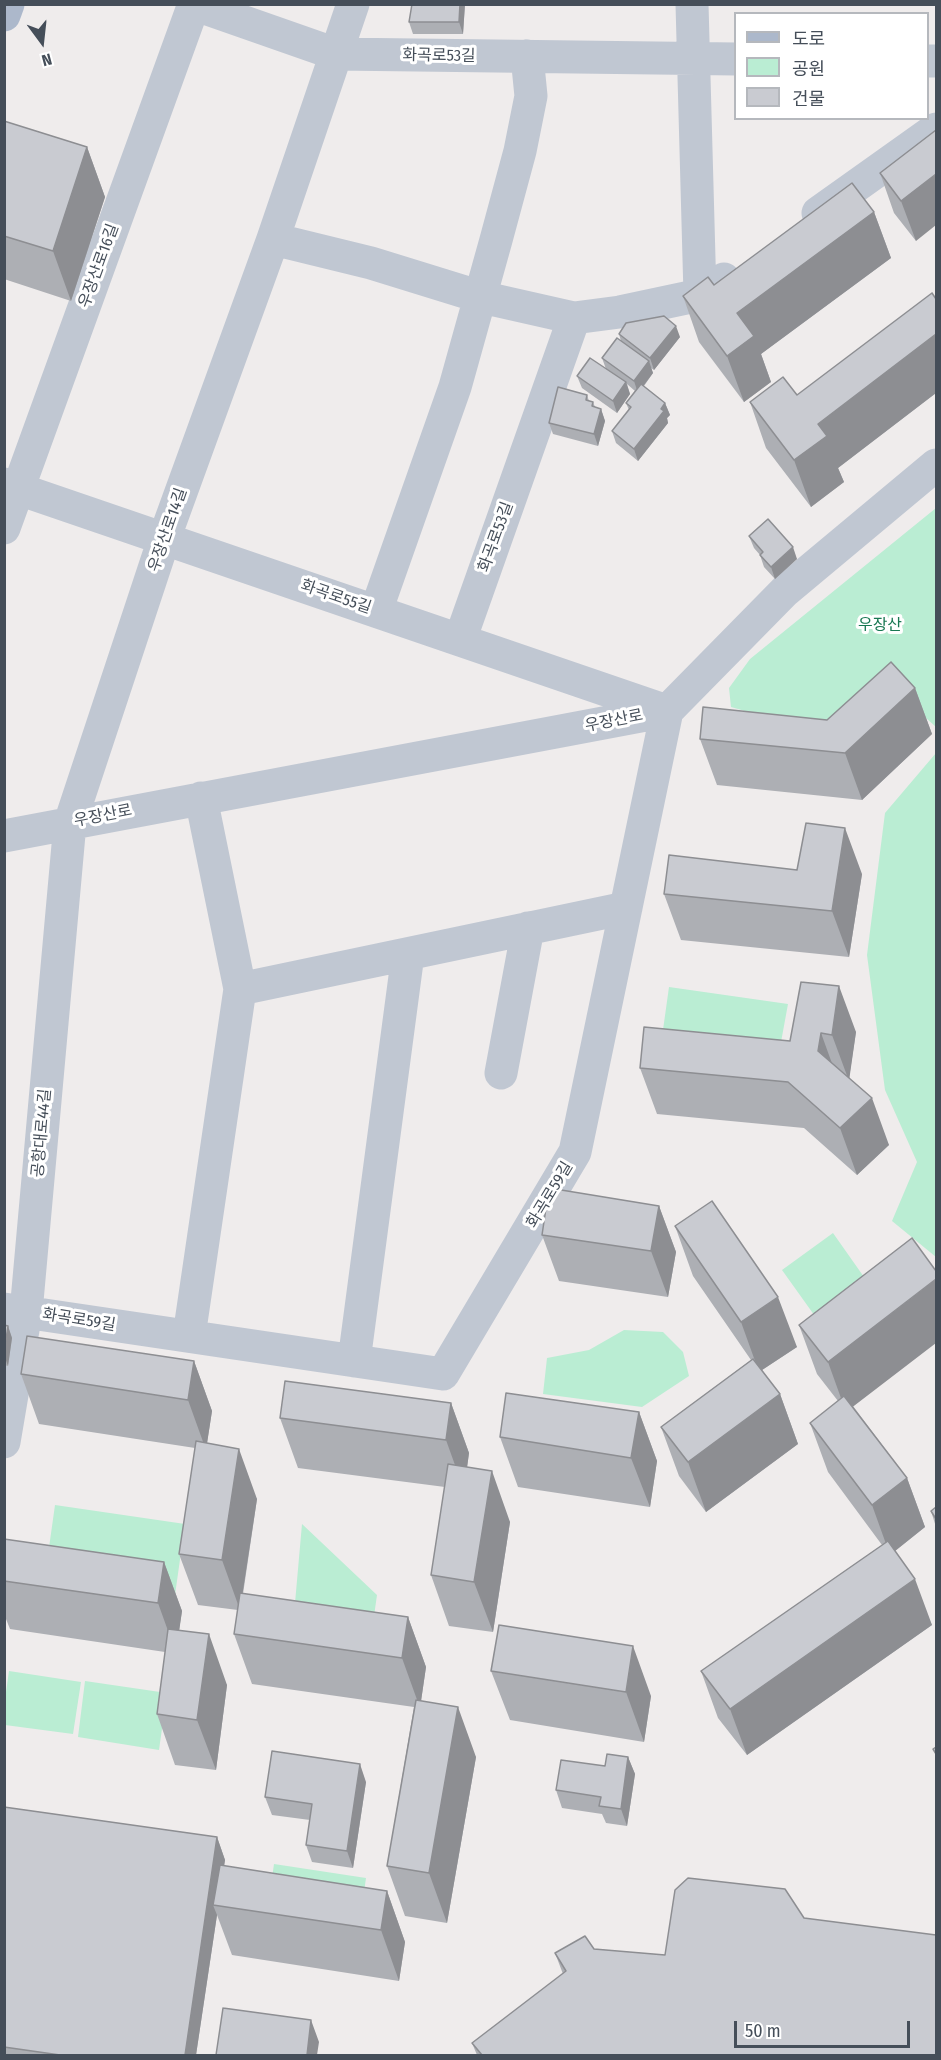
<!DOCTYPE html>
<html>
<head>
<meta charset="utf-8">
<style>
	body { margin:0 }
	#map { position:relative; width:941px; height:2060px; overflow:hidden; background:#efecec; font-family:"Fira Sans Condensed","Noto Sans KR",sans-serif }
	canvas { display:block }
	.frame { position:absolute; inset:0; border:6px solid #454e59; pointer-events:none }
	.legend { position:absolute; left:734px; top:12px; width:195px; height:108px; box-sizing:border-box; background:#fff; border:2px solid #b5b8bd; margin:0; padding:8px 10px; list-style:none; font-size:18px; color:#454e59 }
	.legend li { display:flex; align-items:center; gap:12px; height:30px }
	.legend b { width:30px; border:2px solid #b5b8bd }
	.north { position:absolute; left:12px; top:12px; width:60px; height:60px; -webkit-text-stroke:4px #fff; paint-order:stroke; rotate:165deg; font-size:16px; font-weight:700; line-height:24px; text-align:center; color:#454e59 }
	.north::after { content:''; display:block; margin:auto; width:21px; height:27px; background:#454e59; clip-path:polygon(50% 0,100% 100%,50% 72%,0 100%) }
	.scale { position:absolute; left:734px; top:2021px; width:176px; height:27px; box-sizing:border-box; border:3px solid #454e59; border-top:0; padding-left:8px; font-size:18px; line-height:21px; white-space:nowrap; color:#454e59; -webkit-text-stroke:4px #fff; paint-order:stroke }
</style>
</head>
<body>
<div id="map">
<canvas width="941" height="2060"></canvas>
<div class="frame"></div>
<ul class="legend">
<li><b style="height:8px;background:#acb8cb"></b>도로</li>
<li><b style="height:16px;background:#baedd3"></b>공원</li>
<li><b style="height:16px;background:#c9cbd1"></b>건물</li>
</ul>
<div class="north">N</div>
<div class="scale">50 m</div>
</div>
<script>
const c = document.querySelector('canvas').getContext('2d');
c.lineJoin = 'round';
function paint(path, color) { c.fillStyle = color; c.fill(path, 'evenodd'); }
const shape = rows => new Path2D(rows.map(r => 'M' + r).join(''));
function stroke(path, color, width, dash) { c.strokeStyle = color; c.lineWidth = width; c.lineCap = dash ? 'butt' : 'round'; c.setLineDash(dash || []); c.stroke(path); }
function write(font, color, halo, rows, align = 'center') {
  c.font = font + ' "Fira Sans Condensed","Noto Sans KR",sans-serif'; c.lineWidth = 6; c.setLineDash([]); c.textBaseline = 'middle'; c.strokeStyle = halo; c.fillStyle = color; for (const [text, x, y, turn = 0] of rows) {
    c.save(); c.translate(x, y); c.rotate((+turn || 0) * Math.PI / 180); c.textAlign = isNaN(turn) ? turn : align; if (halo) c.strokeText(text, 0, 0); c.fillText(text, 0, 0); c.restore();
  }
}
paint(shape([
	[936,508,936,727,886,682,832,736,731,707,729,688,750,659],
	[936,753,936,1257,892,1221,917,1162,885,1090,867,955,885,813],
	[669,987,788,1004,779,1053,662,1037],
	[833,1233,883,1304,832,1340,782,1270],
	[624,1330,663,1332,683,1352,689,1376,642,1407,543,1394,547,1358,589,1350],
	[55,1505,185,1524,175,1595,45,1576],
	[302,1524,377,1595,374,1616,295,1603],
	[9,1671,81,1682,73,1734,5,1725,5,1699],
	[85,1681,167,1693,159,1750,78,1737],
	[274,1864,366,1878,359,1927,267,1913]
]), '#baedd3');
stroke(shape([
	[193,4,336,54,736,59],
	[692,4,700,295],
	[928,61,936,61],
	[818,213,936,129],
	[273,239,371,263,481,297,574,318],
	[4,484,667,711,575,1152,443,1374,4,1309],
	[4,528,194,4],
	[376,611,455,387,496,240,520,151,531,96,527,56],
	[460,640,574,318,620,312,700,295,724,279],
	[201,798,240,989],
	[4,836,667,711,785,591,936,465],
	[501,1073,528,928],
	[189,1336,240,989,626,908],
	[354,1361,408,954],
	[4,1442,26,1312,70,823,164,539,273,239,353,4]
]), '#c0c7d2', 33);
stroke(shape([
	[4,15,8,4]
]), '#acb8cb', 33);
paint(shape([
	[465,4,463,34,413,34,409,22],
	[4,121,87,147,105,197,71,301,4,279],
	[936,130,916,241,894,213,880,173],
	[874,212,891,258,761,354,771,382,744,402,699,342,683,296,714,285],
	[936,299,936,393,838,468,844,482,811,507,766,448,750,402,797,395],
	[619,334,680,337,654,370,651,368,653,373,644,386,665,403,670,415,667,418,668,423,638,461,616,443,612,431,629,410,626,403,635,391,627,384,630,394,617,413,582,388,577,376,606,369,602,358,621,341],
	[587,395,589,401,593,402,595,407,601,409,605,421,598,446,553,434,549,423],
	[749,536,797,559,775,579,764,567,760,555,754,548],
	[915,688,932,734,862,800,717,785,700,739,827,720],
	[797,870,862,874,849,957,681,940,664,894],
	[801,982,856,1032,849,1078,889,1145,857,1175,804,1128,657,1114,640,1068,790,1041],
	[659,1206,676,1252,668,1297,559,1281,542,1235],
	[675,1226,797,1347,762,1370,780,1394,798,1444,706,1512,679,1476,661,1427,751,1360,693,1276],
	[912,1238,853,1406,907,1478,925,1527,895,1551,932,1625,747,1755,718,1718,701,1671,882,1545,828,1472,810,1423,838,1401,817,1374,799,1325],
	[4,1325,8,1326,12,1338,8,1366,4,1365],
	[194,1361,212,1411,207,1443,257,1499,243,1594,408,1617,426,1667,421,1701,476,1757,447,1923,405,1916,387,1866,414,1707,252,1684,234,1634,238,1610,198,1605,179,1554,195,1448,39,1424,21,1374],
	[451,1403,469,1453,467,1467,510,1522,493,1632,449,1626,431,1575,445,1487,298,1468,280,1418],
	[639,1412,657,1461,650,1507,518,1487,500,1437],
	[936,1507,936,1527,931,1511],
	[4,1539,164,1562,182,1611,179,1630,227,1685,216,1770,175,1765,157,1714,165,1652,10,1629,4,1614],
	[491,1671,651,1696,644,1742,510,1720],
	[628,1757,635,1774,627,1826,606,1823,602,1814,562,1808,556,1790,605,1766],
	[366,1782,353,1868,312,1862,306,1845,310,1820,272,1815,265,1797],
	[4,1807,217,1837,225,1860,224,1866,387,1891,405,1942,399,1981,232,1955,217,1915,196,2055,4,2055],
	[804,1918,936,2055,477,2055,472,2043,563,1974,555,1953,594,1949,665,1955]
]), '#adafb4');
paint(shape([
	[460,4,465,4,463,34,459,22],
	[87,147,105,197,71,301,53,251],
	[936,174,936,225,916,241,901,201],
	[874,212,891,258,761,354,771,382,744,402,727,356,737,313],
	[676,326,680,337,654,370,650,358],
	[936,334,936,393,838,468,844,482,811,507,794,460,818,424],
	[649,361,653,373,638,393,634,381],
	[626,382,630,394,617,413,613,401],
	[665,403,670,415,667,418,668,423,638,461,634,449],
	[601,409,605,421,598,446,594,434],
	[793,547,797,559,775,579,771,567],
	[915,688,932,734,862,800,845,753],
	[845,828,862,874,849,957,832,911],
	[839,986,856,1032,849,1081,832,1035],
	[821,1033,838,1080,818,1051],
	[872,1098,889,1145,857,1175,840,1128],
	[659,1206,676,1252,668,1297,651,1251],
	[936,1279,936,1343,846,1412,828,1362],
	[778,1297,797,1347,759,1372,741,1322],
	[8,1326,12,1338,8,1366,4,1355],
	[194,1361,212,1411,206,1450,188,1400],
	[780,1394,798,1444,706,1512,688,1462],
	[451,1403,469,1453,464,1490,446,1440],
	[639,1412,657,1461,650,1507,631,1458],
	[239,1449,257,1499,240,1610,222,1560],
	[492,1471,510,1522,493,1632,474,1582],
	[907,1478,925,1527,890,1555,872,1505],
	[164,1562,182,1611,176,1653,158,1603],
	[915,1579,932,1625,747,1755,730,1709],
	[408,1617,426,1667,420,1708,402,1658],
	[209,1634,227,1685,216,1770,197,1720],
	[633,1646,651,1696,644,1742,626,1692],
	[458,1707,476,1757,447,1923,429,1873],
	[628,1757,635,1774,627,1826,621,1809],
	[360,1764,366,1782,353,1868,347,1851],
	[217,1837,225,1860,218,1905,213,1905,217,1915,196,2055,185,2055],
	[387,1891,405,1942,399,1981,381,1930],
	[311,2020,319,2042,317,2055,307,2055,306,2054]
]), '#8d8e92');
const building = shape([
	[412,4,460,4,459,22,409,22,412,4],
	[4,121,87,147,53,251,4,236,4,121],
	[936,130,936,174,901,201,880,173,936,130],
	[852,183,874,212,737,313,754,336,727,356,683,296,708,277,714,285,852,183],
	[932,293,936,299,936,334,818,424,827,436,794,460,750,402,783,377,797,395,932,293],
	[664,316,676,326,650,358,619,334,626,323,664,316],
	[617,338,649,361,634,381,602,358,617,338],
	[590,358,626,382,613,401,577,376,590,358],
	[641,384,665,403,661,409,664,411,634,449,612,431,631,407,626,403,641,384],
	[558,387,587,395,586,400,593,402,592,406,601,409,594,434,549,423,558,387],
	[768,519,793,547,771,567,760,555,763,552,749,536,768,519],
	[891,662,915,688,845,753,700,739,703,707,827,720,891,662],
	[806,823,845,828,832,911,664,894,669,855,797,870,806,823],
	[801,982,839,986,832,1035,821,1033,818,1051,872,1098,840,1128,788,1082,640,1068,644,1027,790,1041,801,982],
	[549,1188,659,1206,651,1251,542,1235,549,1188],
	[712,1201,778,1297,741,1322,675,1226,712,1201],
	[912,1238,936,1271,936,1279,828,1362,799,1325,912,1238],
	[4,1325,8,1326,4,1352,4,1325],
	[27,1336,194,1361,188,1400,21,1374,27,1336],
	[753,1359,780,1394,688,1462,661,1427,753,1359],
	[285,1381,451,1403,446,1440,280,1418,285,1381],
	[506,1393,639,1412,631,1458,500,1437,506,1393],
	[844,1396,907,1478,872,1505,810,1423,844,1396],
	[196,1441,239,1449,222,1560,179,1554,196,1441],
	[448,1464,492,1471,474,1582,431,1575,448,1464],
	[936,1507,936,1519,931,1511,936,1507],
	[4,1539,164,1562,158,1603,4,1581,4,1539],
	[888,1541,915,1579,730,1709,701,1671,888,1541],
	[240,1593,408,1617,402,1658,234,1634,240,1593],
	[499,1625,633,1646,626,1692,491,1671,499,1625],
	[168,1629,209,1634,197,1720,157,1714,168,1629],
	[416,1700,458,1707,429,1873,387,1866,416,1700],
	[936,1747,936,1754,933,1749,936,1747],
	[272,1751,360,1764,347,1851,306,1845,312,1804,265,1797,272,1751],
	[607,1754,628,1757,621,1809,599,1806,601,1797,556,1790,561,1760,605,1766,607,1754],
	[4,1807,217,1837,185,2055,60,2055,4,2047,4,1807],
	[220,1865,387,1891,381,1930,213,1905,220,1865],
	[688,1878,785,1889,804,1918,936,1935,936,2055,482,2055,472,2043,566,1971,555,1953,585,1936,594,1949,665,1955,675,1890,688,1878],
	[223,2008,311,2020,307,2055,216,2055,223,2008]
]);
paint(building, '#c9cbd1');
stroke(building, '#8d8e92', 1.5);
write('16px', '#454e59', '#fff', [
	["화곡로53길",439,56,1],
	["우장산로16길",99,266,-70],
	["우장산로14길",168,530,-71],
	["화곡로53길",496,537,-70],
	["화곡로55길",336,597,19],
	["우장산로",614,721,-11],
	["우장산로",103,816,-11],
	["공항대로44길",42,1133,-85],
	["화곡로59길",550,1195,-59],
	["화곡로59길",79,1320,9]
]);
write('16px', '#187852', '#fff', [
	["우장산",880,626]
]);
</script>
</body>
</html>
